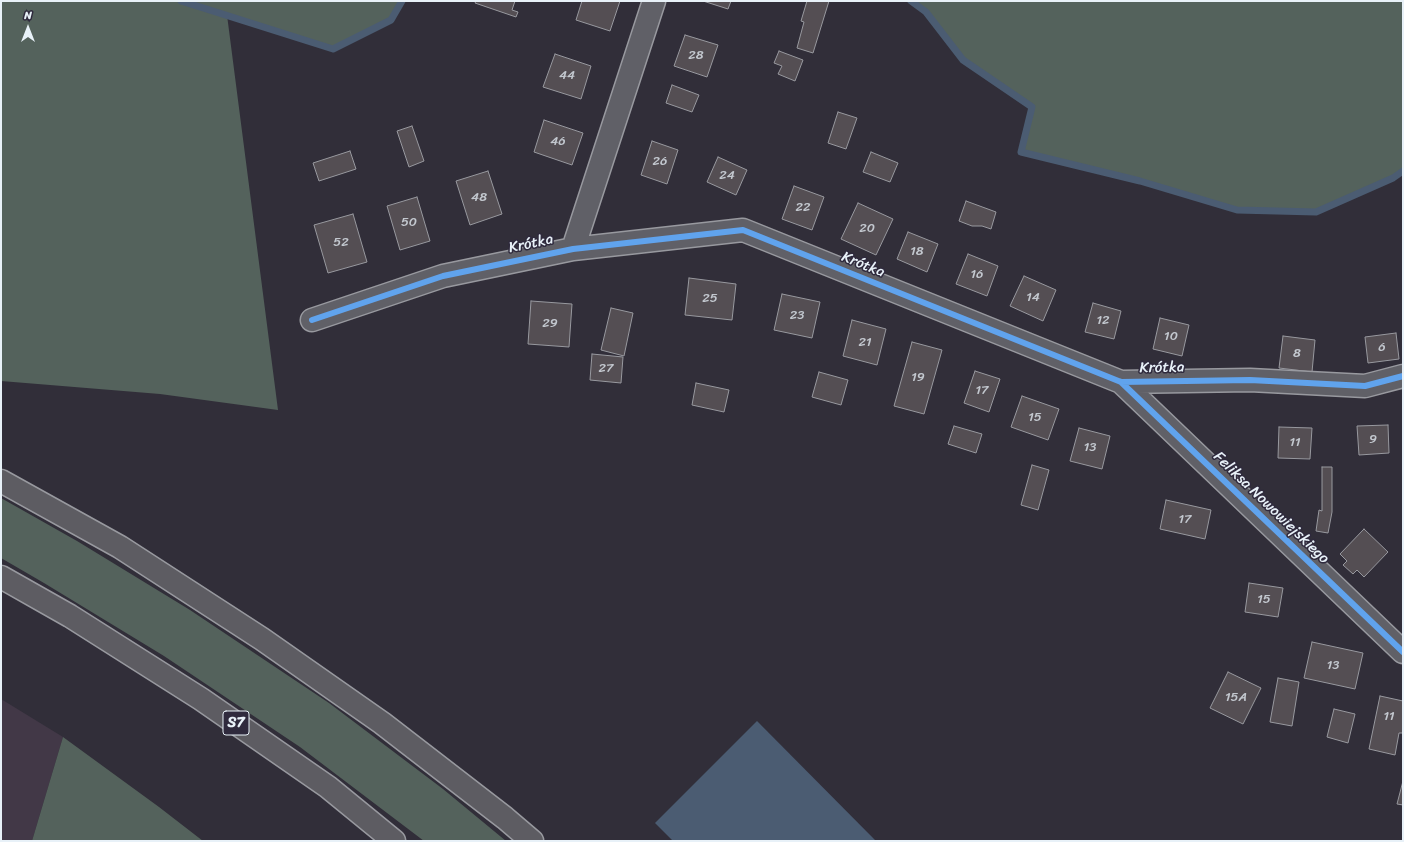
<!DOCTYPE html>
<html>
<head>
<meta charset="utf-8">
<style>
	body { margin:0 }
	#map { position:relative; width:1404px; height:842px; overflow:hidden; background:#312e39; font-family:Sriracha,sans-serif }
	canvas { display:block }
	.frame { position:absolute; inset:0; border:2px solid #e8f1f8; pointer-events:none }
	.north { position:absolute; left:8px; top:8px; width:40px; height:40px; -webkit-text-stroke:3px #2f2a3d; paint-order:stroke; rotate:0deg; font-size:11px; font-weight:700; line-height:16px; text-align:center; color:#e8f1f8 }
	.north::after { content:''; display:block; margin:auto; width:14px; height:18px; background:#e8f1f8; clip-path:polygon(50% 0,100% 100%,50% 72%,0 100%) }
</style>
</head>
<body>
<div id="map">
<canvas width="1404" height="842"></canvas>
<div class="frame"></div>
<div class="north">N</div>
</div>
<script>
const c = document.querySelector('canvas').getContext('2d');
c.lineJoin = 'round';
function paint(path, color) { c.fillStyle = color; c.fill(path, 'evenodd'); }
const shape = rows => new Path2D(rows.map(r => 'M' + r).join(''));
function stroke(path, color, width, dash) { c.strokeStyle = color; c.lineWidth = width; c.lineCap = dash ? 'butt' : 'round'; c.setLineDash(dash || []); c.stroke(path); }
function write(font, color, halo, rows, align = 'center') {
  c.font = font + ' Sriracha,sans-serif'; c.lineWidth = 3; c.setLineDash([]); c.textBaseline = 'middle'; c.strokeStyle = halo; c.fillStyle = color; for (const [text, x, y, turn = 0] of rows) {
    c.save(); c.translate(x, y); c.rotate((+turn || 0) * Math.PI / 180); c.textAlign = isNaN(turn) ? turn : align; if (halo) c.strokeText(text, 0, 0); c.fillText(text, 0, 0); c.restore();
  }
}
paint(shape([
	[1,699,63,737,32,841,1,841]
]), '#423847');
paint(shape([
	[1,1,402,1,391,20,333,49,227,15,278,410,160,394,1,381],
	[911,1,1403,1,1403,171,1393,178,1316,212,1237,210,1140,181,1021,152,1031,107,963,60,926,12],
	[1,498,77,541,190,610,329,703,443,789,506,841,424,841,300,747,164,656,44,583,1,558],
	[63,737,159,807,203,841,32,841]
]), '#54625c');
paint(shape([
	[757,721,876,841,673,841,655,823]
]), '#4b5c72');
stroke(shape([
	[181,1,333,49,391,20,402,1],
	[911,1,926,12,963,60,1032,107,1021,152,1140,181,1237,210,1316,212,1393,178,1403,171]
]), '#4b5c72', 7);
const building = shape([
	[476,1,515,1,512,10,518,12,516,17,475,3,476,1],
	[582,1,620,1,610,31,576,20,582,1],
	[703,1,731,1,728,9,703,1],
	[807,1,829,1,813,53,797,48,804,22,801,21,807,1],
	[685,35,718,45,707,77,674,66,685,35],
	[779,51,803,60,795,81,778,74,782,66,774,63,779,51],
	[555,54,591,66,581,99,543,87,555,54],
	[672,85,699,95,692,112,666,103,672,85],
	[838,112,857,118,846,149,828,143,838,112],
	[544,120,583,133,572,165,534,152,544,120],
	[412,126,424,161,409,167,397,131,412,126],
	[652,141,678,150,667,184,641,175,652,141],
	[350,151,356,169,319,181,313,163,350,151],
	[871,152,898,163,890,182,863,172,871,152],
	[718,157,747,170,736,195,707,182,718,157],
	[488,171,502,214,470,225,456,181,488,171],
	[794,186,824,197,812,230,782,219,794,186],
	[417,197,430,241,400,250,387,206,417,197],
	[966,201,996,212,991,229,982,226,972,226,959,221,966,201],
	[858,203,893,219,876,255,841,239,858,203],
	[353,214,367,262,328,273,314,225,353,214],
	[908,232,938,244,927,272,897,259,908,232],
	[968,254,998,266,987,296,956,284,968,254],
	[1024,276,1056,290,1043,321,1010,306,1024,276],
	[689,278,736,284,732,320,685,315,689,278],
	[782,294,820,302,812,338,774,330,782,294],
	[531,301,572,304,569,347,528,344,531,301],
	[1093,303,1121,311,1114,339,1085,332,1093,303],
	[611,308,633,313,624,356,601,350,611,308],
	[1160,318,1189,325,1182,356,1153,349,1160,318],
	[852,320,886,329,877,365,843,356,852,320],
	[1396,333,1399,359,1368,363,1365,337,1396,333],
	[1283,336,1315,340,1312,372,1279,368,1283,336],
	[912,342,942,350,924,414,894,406,912,342],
	[592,354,623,357,621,383,590,380,592,354],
	[975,371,1000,379,989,412,964,403,975,371],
	[819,372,848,380,841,405,812,397,819,372],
	[696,383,729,390,724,412,692,405,696,383],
	[1022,396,1059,409,1048,440,1011,427,1022,396],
	[1388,425,1389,453,1359,455,1357,426,1388,425],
	[954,426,982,434,976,453,948,444,954,426],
	[1279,427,1312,428,1310,459,1278,458,1279,427],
	[1079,428,1110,436,1102,469,1070,461,1079,428],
	[1032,465,1049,470,1038,510,1021,505,1032,465],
	[1322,467,1332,467,1332,512,1328,533,1316,531,1319,510,1322,511,1322,467],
	[1166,500,1211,510,1205,539,1160,529,1166,500],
	[1364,529,1388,552,1364,577,1357,570,1353,574,1343,565,1347,561,1340,554,1364,529],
	[1249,583,1283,588,1278,617,1245,612,1249,583],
	[1312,642,1363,653,1355,689,1304,678,1312,642],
	[1228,672,1261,688,1243,724,1210,708,1228,672],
	[1278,678,1299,682,1292,726,1270,722,1278,678],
	[1380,696,1403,701,1403,733,1399,733,1395,755,1369,749,1380,696],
	[1334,709,1355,714,1348,743,1327,737,1334,709],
	[1403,781,1403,805,1397,804,1403,781]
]);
paint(building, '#544e53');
stroke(building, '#98999f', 1);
const minor = shape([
	[573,249,654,1],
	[312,320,443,276,573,249,743,230,1121,382,1250,380,1365,386,1403,376],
	[1121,382,1403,652]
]);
const motorway = shape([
	[1,481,120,547,262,639,382,723,505,818,532,841],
	[1,577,70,616,201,699,328,787,394,841]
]);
stroke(minor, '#98999f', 25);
stroke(motorway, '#98999f', 25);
stroke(minor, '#606067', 22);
stroke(motorway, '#5d5c62', 22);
stroke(shape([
	[312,320,443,276,573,249,743,230,1121,382,1250,380,1365,386,1403,376],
	[1121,382,1403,652]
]), '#60a3ed', 6);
write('13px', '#c3c8cf', null, [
	["28",696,56],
	["44",567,76],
	["46",558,142],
	["26",660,162],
	["24",727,176],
	["48",479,198],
	["22",803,208],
	["50",409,223],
	["20",867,229],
	["52",341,243],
	["18",917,252],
	["16",977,275],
	["14",1033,298],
	["25",710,299],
	["23",797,316],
	["12",1103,321],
	["29",550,324],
	["10",1171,337],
	["21",865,343],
	["6",1382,348],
	["8",1297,354],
	["27",606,369],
	["19",918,378],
	["17",982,391],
	["15",1035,418],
	["9",1373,440],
	["11",1295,443],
	["13",1090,448],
	["17",1185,520],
	["15",1264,600],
	["13",1333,666],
	["15A",1236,698],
	["11",1389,717]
]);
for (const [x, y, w] of [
	[236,723,26]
]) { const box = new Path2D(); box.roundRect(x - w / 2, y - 12, w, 24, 3); c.fillStyle = '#2f2a3d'; c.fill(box); stroke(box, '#e8f1f8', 1); }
write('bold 14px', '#e8f1f8', null, [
	["S7",236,723]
]);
write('15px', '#e8f1f8', '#2f2a3d', [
	["Krótka",531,244,-12],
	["Krótka",863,265,22],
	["Krótka",1162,368,-1],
	["Feliksa Nowowiejskiego",1271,508,44]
]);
</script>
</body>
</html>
